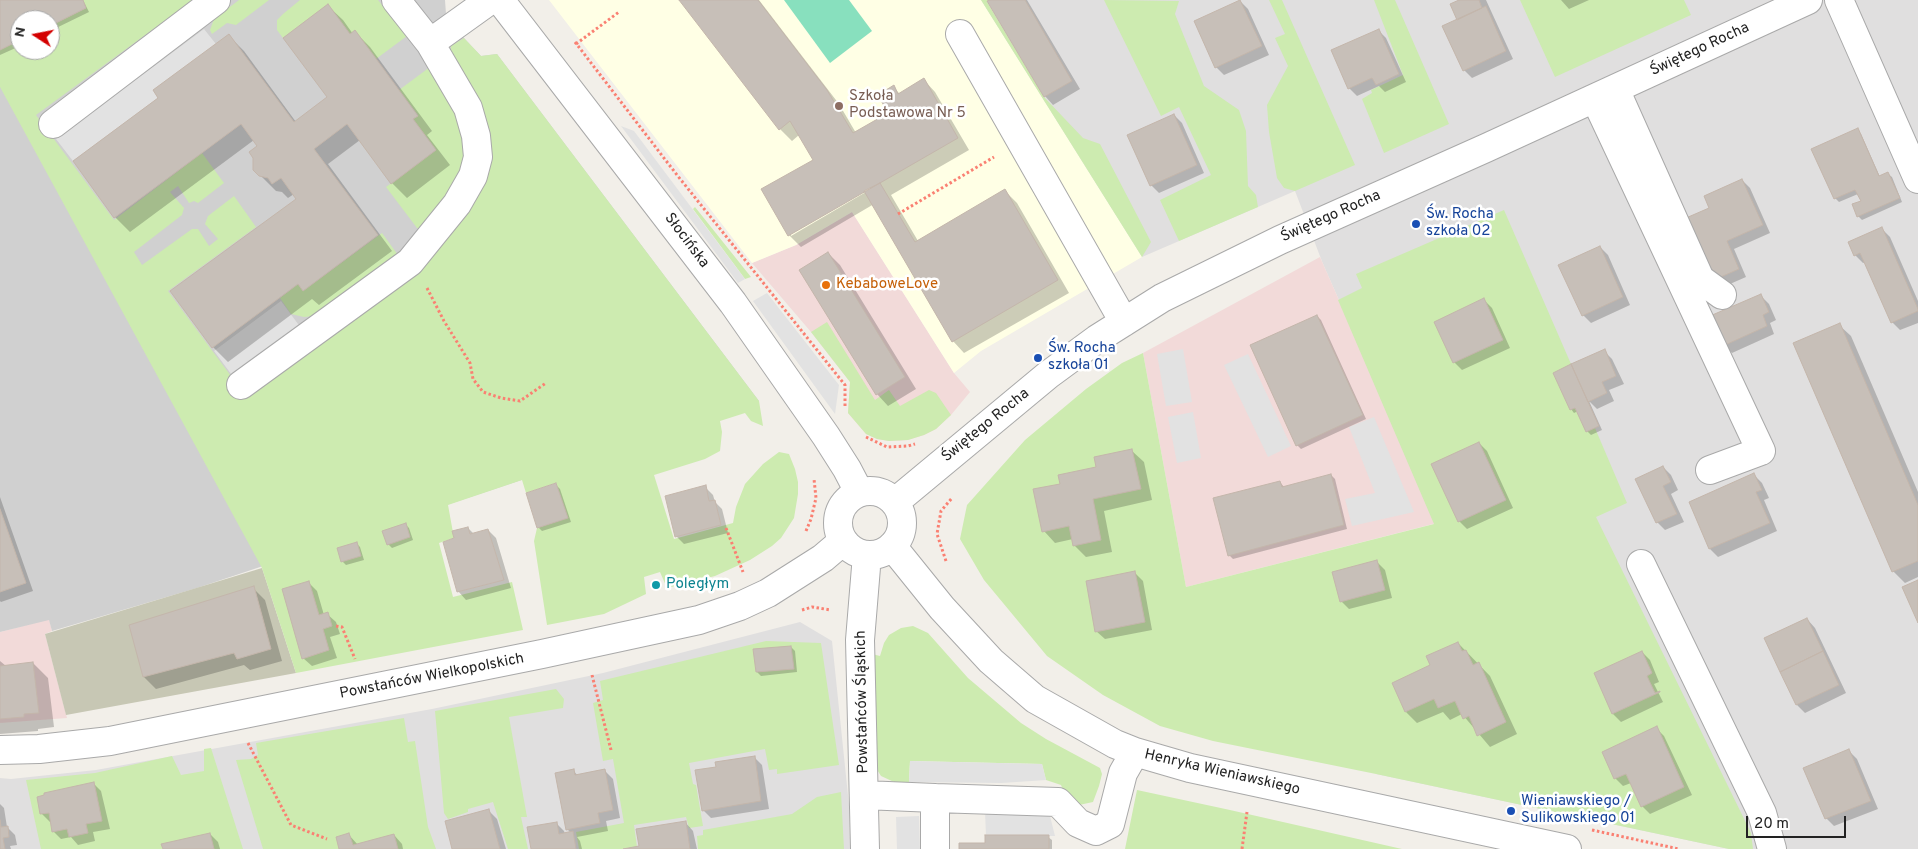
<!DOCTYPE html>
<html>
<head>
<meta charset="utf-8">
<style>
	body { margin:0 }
	#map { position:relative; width:1918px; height:849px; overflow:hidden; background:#f2efe9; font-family:Overpass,sans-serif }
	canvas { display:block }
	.north { position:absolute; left:10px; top:10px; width:50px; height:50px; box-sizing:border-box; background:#fff; border:1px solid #a7a7a7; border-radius:50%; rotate:281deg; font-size:14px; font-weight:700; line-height:20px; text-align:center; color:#222 }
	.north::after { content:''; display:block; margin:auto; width:18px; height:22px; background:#d40000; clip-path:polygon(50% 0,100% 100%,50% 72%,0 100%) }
	.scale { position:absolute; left:1746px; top:816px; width:100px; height:22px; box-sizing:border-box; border:2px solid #222; border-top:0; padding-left:6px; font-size:15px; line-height:18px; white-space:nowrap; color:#222; -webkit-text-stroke:4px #fff; paint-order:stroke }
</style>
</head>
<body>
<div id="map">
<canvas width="1918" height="849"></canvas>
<div class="north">N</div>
<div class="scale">20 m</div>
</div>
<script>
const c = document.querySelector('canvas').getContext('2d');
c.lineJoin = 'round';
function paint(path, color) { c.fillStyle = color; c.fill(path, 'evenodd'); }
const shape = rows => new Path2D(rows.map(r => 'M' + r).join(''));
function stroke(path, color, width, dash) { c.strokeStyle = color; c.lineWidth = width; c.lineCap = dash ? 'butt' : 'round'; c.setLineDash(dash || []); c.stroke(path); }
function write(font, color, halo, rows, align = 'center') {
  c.font = font + ' Overpass,sans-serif'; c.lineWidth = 5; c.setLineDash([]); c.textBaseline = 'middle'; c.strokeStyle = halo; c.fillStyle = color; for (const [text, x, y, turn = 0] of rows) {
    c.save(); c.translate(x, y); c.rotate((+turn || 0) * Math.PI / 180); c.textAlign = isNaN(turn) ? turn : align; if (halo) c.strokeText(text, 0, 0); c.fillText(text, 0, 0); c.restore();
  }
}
paint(shape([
	[981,0,1918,0,1918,849,1729,849,1376,774,1437,523,1323,264,1295,191,1142,257],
	[800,622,832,641,849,805,850,849,0,849,0,778,11,779,96,770,432,709,603,673]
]), '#e0dfdf');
paint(shape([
	[852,212,954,373,970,392,951,415,936,429,924,435,908,440,889,441,877,439,866,434,848,413,850,382,811,332,752,263,796,245],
	[1320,257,1437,523,1186,587,1143,353],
	[49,619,52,631,45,634,67,718,0,723,0,632]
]), '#f2dad9');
paint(shape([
	[549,0,981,0,1142,257,981,351,954,373,852,212,796,245,752,263]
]), '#ffffe5');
paint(shape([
	[114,0,445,0,446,14,464,38,481,56,497,54,759,401,197,588,52,631,49,620,0,632,0,64,50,50]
]), '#d0d0d0');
paint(shape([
	[262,568,296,673,66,715,45,634]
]), '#c7c7b4');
paint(shape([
	[83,0,193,0,36,115,114,220,202,153,224,183,198,203,194,201,189,203,178,186,170,192,184,208,182,215,134,252,142,265,192,229,198,229,209,246,218,239,205,224,208,216,234,196,256,227,168,291,245,395,482,184,451,55,451,46,464,38,481,56,497,54,759,401,763,426,751,421,745,413,720,421,722,432,720,451,705,459,654,475,674,539,733,523,736,507,745,484,763,464,779,452,789,454,795,469,798,482,798,494,794,518,781,538,772,546,750,560,715,576,667,588,660,572,644,577,646,594,604,614,547,625,534,541,537,528,567,518,556,483,526,493,522,480,448,505,454,538,439,543,453,597,512,582,523,630,296,673,262,568,0,87,0,50,20,40,20,50,50,50,50,26,86,8],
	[239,0,269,0,236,25,227,23,212,34,210,30,214,19],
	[300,0,378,0,407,36,376,59,350,34,328,4,283,38,277,30,277,20,283,14],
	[981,0,990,0,987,2,1044,97,1083,138,1100,144,1151,242,1142,257],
	[1104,0,1179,1,1175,14,1204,86,1239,110,1246,131,1248,186,1256,195,1258,207,1179,241,1160,200,1211,175,1179,107,1161,116],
	[1269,0,1282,0,1355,165,1295,191,1284,188,1277,178,1269,132,1267,105,1288,66,1275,38,1285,34],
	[1374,0,1395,0,1449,124,1384,153,1362,99,1372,93,1371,90,1403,75],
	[1520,0,1684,0,1691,15,1555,77],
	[430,67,462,124,467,142,464,165,456,183,420,229,417,228,386,187,436,150,413,119,418,115,399,90],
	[695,207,751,277,745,279,693,209],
	[1504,210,1571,364,1595,428,1627,503,1596,517,1751,833,1753,849,1729,849,1376,774,1213,741,1160,726,1103,695,1047,656,984,580,960,539,967,505,1025,440,1086,389,1122,363,1143,353,1186,587,1434,524,1338,300,1362,288,1356,274],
	[382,233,398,255,314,316,304,317,291,314,280,298,298,284,303,291],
	[827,322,875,400,889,390,900,406,929,390,936,393,951,415,936,429,924,435,908,440,889,441,877,439,866,434,848,413,850,382,811,332],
	[913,626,928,633,968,678,1021,723,1046,739,1100,768,1102,774,1099,786,1093,802,1079,805,1065,794,1061,785,1046,780,1042,764,910,761,909,782,894,782,881,776,874,765,872,654,880,656,884,643,889,635,901,628],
	[766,641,821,643,839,765,777,774,777,769,769,770,765,749,689,763,693,784,696,785,703,826,689,828,686,817,634,825,637,847,623,849,579,849,576,832,624,823,613,759,603,761,593,703,603,700,600,681],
	[556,689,564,699,563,708,509,717,527,817,521,817,528,849,508,849,493,802,468,809,468,812,448,819,444,813,435,711],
	[404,718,408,742,415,741,428,827,436,849,263,849,236,760,251,759,258,755,256,743],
	[211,748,243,849,41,849,26,780,95,773,172,756,181,775,204,771,204,749],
	[1137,790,1230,810,1402,849,1125,849],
	[841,792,844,849,698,849,697,836,703,835,703,830,792,814,817,797]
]), '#cdebb0');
paint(shape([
	[784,0,849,0,872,31,830,63]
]), '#88e0be');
paint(shape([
	[204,29,216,44,153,90,158,98,73,161,56,139],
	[621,126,634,131,745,279,738,283],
	[767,293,839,385,835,414,753,301],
	[281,301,304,332,237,382,214,351],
	[1183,349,1192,402,1166,406,1157,354],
	[1248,354,1291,446,1268,457,1224,365],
	[1193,412,1201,458,1177,463,1168,417],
	[1374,417,1414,512,1352,526,1345,499,1375,493,1349,427],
	[910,761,1042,764,1046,780,1001,783,909,782],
	[985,811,1049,812,1055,836,986,836],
	[919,816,920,849,897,849,896,817]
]), '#e2e2e2');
paint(shape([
	[0,0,83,0,89,12,50,31,50,20,20,20,20,46,0,55],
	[681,0,759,0,839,104,856,133,890,113,893,87,900,94,924,80,935,92,969,150,891,195,918,241,1005,191,1017,203,1069,293,964,353,953,341,874,204,801,247,789,235,815,160,799,135,792,141,780,129],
	[869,187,871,189,791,236,791,233],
	[993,0,1027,0,1080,89,1053,105,1045,96,989,2],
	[1461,0,1486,0,1513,59,1472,78,1464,70,1458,20],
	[1561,0,1589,0,1569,9],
	[1240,1,1248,9,1269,55,1224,75,1216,67],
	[328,6,343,20,353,34,355,32,370,47,432,131,427,135,450,165,407,198,392,183,360,140,328,164,392,251,319,305,312,299,228,362,213,347,297,199,294,194,288,198,282,192,276,191,254,169,258,146,254,140,130,232,115,217,75,162,160,98,229,36,244,51,296,122,328,97],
	[1378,30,1386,38,1406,82,1385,92,1379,86,1357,96,1349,88],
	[1174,115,1182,123,1204,173,1159,193,1151,185],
	[1857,130,1861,134,1880,177,1888,174,1892,177,1902,202,1862,220,1858,216,1862,202,1858,194,1839,202,1835,198],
	[1742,180,1750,188,1770,233,1734,249,1746,277,1723,287,1715,279,1710,208],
	[1882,229,1890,237,1918,301,1918,323,1900,330,1892,322,1866,262,1863,263,1855,255,1850,243],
	[1600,247,1608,255,1630,305,1591,323,1583,315],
	[828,253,840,265,916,389,888,406,877,394],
	[1761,296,1769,304,1776,320,1770,323,1774,334,1732,353,1724,345],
	[1484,300,1492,308,1510,348,1462,370,1454,362],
	[1317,316,1321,320,1366,419,1301,449,1297,445],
	[1839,325,1851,336,1918,492,1918,577,1905,583,1893,571],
	[1604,351,1612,359,1624,384,1609,390,1614,401,1597,409,1589,401,1602,430,1591,435,1587,431,1578,411,1574,413,1571,409],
	[1479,443,1487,451,1513,508,1467,529,1459,521],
	[1132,451,1144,462,1152,500,1104,511,1112,552,1086,557,1074,545,1073,539,1055,543,1044,531,1061,485],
	[1663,467,1671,475,1678,490,1671,494,1684,522,1665,530,1657,522],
	[1331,475,1335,479,1347,529,1233,559,1229,555,1280,482,1284,487],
	[1754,475,1762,483,1769,498,1764,500,1777,531,1718,557,1710,549,1691,502],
	[556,485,560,489,571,522,542,531,538,527],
	[705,487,713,495,715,502,722,509,728,533,684,544,676,536],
	[0,497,33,591,1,602,0,601],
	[405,524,409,528,413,540,392,548,388,544],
	[468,528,474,534,488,530,496,538,511,588,466,600,458,591,456,539],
	[356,543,360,547,364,560,346,565,342,561],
	[1377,562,1385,570,1392,598,1349,609,1341,601],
	[1135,573,1143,581,1152,630,1105,639,1096,631],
	[309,583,317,591,324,615,327,614,336,622,340,634,330,637,337,658,312,666,303,658],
	[253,588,265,600,282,661,250,670,244,665,156,689,144,677,131,626],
	[1807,619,1815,628,1846,693,1805,713,1797,705,1766,639],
	[1458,643,1490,676,1517,734,1490,747,1462,714,1450,720,1443,712,1417,723,1406,712,1432,666],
	[791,647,795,651,797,672,761,676,757,672],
	[1642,652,1650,660,1659,682,1654,684,1663,702,1621,722,1613,714,1595,674],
	[0,661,6,666,33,663,48,678,54,727,38,729,38,731,0,734],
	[1656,728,1664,736,1692,795,1650,814,1642,806,1631,783,1623,786,1615,778],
	[1849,751,1857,759,1878,809,1834,826,1826,818],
	[754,757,762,765,769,809,711,818,703,810,717,768],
	[573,770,578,776,605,771,613,779,620,818,606,821,608,831,577,837,580,841,582,849,532,849,556,823,564,831,565,834,571,833,567,829],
	[93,783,101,791,110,829,93,832,95,841,78,845,71,837,61,839,53,831,52,822,50,822,42,814,46,796],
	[0,804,4,808,7,827,15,835,17,845,10,846,11,849,0,849],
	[489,811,497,819,506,849,453,849],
	[685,822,693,831,697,849,630,849,641,847],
	[210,834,218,842,220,849,164,849],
	[349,835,358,845,394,835,402,844,403,849,341,849],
	[1048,837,1052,840,1052,849,960,849]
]), '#0003');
const building = shape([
	[0,0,83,0,86,8,50,26,50,20,20,20,20,40,0,50,0,0],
	[679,0,758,0,827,90,853,133,888,113,878,95,894,85,898,94,924,78,958,138,788,236,761,189,813,160,790,121,779,130,679,0],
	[990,0,1025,0,1072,81,1044,97,987,1,990,0],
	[1240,0,1262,46,1215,68,1194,21,1240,0],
	[1459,0,1479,0,1482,8,1457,20,1450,4,1459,0],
	[328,4,350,34,355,30,418,116,413,119,436,150,391,184,347,124,314,149,378,235,303,291,298,284,212,348,170,291,296,199,281,178,272,184,268,178,259,176,253,170,253,158,249,152,257,146,241,124,114,218,73,161,158,98,153,90,229,34,294,122,327,97,283,38,328,4],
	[1486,6,1506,51,1463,71,1442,26,1486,6],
	[1379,29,1399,74,1376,85,1372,78,1348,89,1331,50,1379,29],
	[1174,114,1197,165,1150,186,1127,135,1174,114],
	[1858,128,1879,176,1888,172,1900,198,1857,217,1852,204,1861,201,1855,190,1834,199,1811,149,1858,128],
	[1742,179,1763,225,1727,241,1739,269,1714,280,1686,218,1709,208,1704,196,1742,179],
	[880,183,915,242,1005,189,1058,280,952,342,864,191,880,183],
	[1882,227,1918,309,1918,311,1891,323,1860,253,1854,256,1848,242,1882,227],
	[1600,246,1623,297,1582,316,1558,265,1600,246],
	[828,252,905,377,876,395,799,270,828,252],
	[1761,294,1769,312,1763,315,1767,326,1723,346,1710,316,1761,294],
	[1484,298,1503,340,1453,363,1434,322,1484,298],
	[1317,315,1363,415,1296,446,1250,345,1317,315],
	[1840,323,1918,505,1918,561,1892,572,1793,343,1840,323],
	[1605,349,1616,376,1602,382,1607,393,1588,402,1571,364,1605,349],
	[1571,364,1599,426,1586,432,1575,408,1570,410,1553,373,1571,364],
	[1479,442,1506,500,1458,522,1431,464,1479,442],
	[1132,449,1141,489,1093,499,1101,540,1073,546,1069,526,1042,532,1033,489,1060,484,1058,475,1096,467,1094,457,1132,449],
	[1663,466,1671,482,1663,486,1677,514,1656,523,1635,479,1663,466],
	[1754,473,1762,490,1756,492,1770,523,1709,549,1689,502,1754,473],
	[1331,474,1344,525,1228,556,1213,498,1280,481,1282,487,1331,474],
	[556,483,568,518,537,528,526,493,556,483],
	[706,485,709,501,715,500,721,525,675,537,665,496,706,485],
	[0,509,26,583,0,592,0,509],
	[406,523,410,537,387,545,382,531,406,523],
	[468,527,470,534,488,529,504,580,457,592,443,542,454,538,452,531,468,527],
	[357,542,361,556,341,562,337,548,357,542],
	[1377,560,1385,590,1340,602,1332,572,1377,560],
	[1135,571,1145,622,1095,632,1086,581,1135,571],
	[1918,580,1918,623,1902,587,1918,580],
	[309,581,319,615,328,612,332,626,323,629,329,650,302,659,282,589,309,581],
	[254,586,271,649,237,659,234,653,143,677,129,625,254,586],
	[1807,618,1823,651,1780,672,1764,638,1807,618],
	[1458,642,1462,651,1466,650,1473,665,1479,662,1506,722,1477,736,1469,716,1463,719,1455,701,1438,708,1434,699,1405,712,1392,683,1430,665,1426,656,1458,642],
	[791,646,794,669,756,672,753,649,791,646],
	[1642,651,1652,673,1647,676,1655,693,1660,691,1660,692,1612,714,1594,673,1642,651],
	[1823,651,1839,685,1796,705,1780,672,1823,651],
	[33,662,39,713,24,714,24,717,0,719,0,666,33,662],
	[1657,726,1684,787,1641,807,1626,774,1614,779,1602,752,1657,726],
	[1849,749,1871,801,1825,819,1803,768,1849,749],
	[755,756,761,801,702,811,695,770,716,767,715,762,755,756],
	[574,769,575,775,605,769,613,810,598,813,600,823,566,830,555,773,574,769],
	[94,782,102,821,86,824,88,833,69,837,67,829,52,832,49,813,40,814,37,797,44,795,44,793,94,782],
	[489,809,500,849,452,849,445,821,489,809],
	[0,820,1,827,8,826,9,837,3,838,5,849,0,849,0,820],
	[686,821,690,849,623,849,639,846,636,829,686,821],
	[557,822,559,834,573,831,576,849,531,849,527,827,557,822],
	[210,833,214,849,163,849,161,844,210,833],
	[349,833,353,845,394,834,398,849,339,849,336,837,349,833],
	[985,835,1049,835,1049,849,959,849,959,843,985,843,985,835]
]);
paint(building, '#c7bfb8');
stroke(building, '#c4b6ab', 1);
const minor = shape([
	[500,0,733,303,826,436,847,469,859,492],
	[1839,0,1918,179],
	[960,34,1124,322],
	[430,43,490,0],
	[1615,89,1700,279,1722,295],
	[1595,98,1761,451,1710,470],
	[53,124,216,0],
	[241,385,410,262,457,204,473,176,478,157,476,136,468,108,430,43,396,0],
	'838 523a32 32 0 1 1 64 0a32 32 0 1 1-64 0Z',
	[895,502,1048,375,1097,339,1162,298,1280,240,1486,148,1808,0],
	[892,546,942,608,991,661,1035,699,1115,744,1135,752,1190,768,1567,849],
	[1641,564,1762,813,1772,849],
	[0,750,39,749,110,741,542,654,699,620,740,606,768,593,823,558,843,541],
	[864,795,935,798,935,849],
	[935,798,1058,802,1078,823,1096,831,1110,824,1123,773,1135,752],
	[865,849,860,640,867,555]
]);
stroke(minor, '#a9a9a9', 30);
stroke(shape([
	[575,42,677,175,845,385,845,406],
	[576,44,619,12],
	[898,214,994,157],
	[427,288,444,321,470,363,473,379,483,392,501,398,520,401,546,383],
	[866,437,887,447,908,446,915,444],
	[726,528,743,572],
	[806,531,811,519,816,498,814,479],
	[946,561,937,534,941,511,952,498],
	[802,610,812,607,831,610],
	[336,626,342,627,355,659],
	[592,675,611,750],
	[248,743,291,825,327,839],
	[1592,830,1679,849],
	[1242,849,1247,812]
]), '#fa8072', 3, [2.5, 2.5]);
stroke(minor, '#fff', 28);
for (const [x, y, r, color] of [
	[839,106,5,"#8d6e63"],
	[1416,224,5,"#1a4fb4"],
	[826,285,5,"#e8710a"],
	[1038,358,5,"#1a4fb4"],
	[656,585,5,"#0f9aa8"],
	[1511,811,5,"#1a4fb4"]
]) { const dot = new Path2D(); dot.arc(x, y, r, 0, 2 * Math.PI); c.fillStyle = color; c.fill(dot); stroke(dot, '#fff', 2); }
write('15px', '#222', '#fff', [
	["Świętego Rocha",1700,50,-25],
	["Świętego Rocha",1331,217,-24],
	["Słocińska",686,241,53],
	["Świętego Rocha",986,426,-39],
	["Powstańców Wielkopolskich",432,677,-11],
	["Powstańców Śląskich",863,702,-91],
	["Henryka Wieniawskiego",1222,773,13]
]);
write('15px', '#785e54', '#fff', [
	["Szkoła",849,97],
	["Podstawowa Nr 5",849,114]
], 'left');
write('15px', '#164399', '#fff', [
	["Św. Rocha",1426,215],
	["szkoła 02",1426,232],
	["Św. Rocha",1048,349],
	["szkoła 01",1048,366],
	["Wieniawskiego /",1521,802],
	["Sulikowskiego 01",1521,819]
], 'left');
write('15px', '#c56008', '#fff', [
	["KebaboweLove",836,285]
], 'left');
write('15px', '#0d838f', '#fff', [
	["Poległym",666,585]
], 'left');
</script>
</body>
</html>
